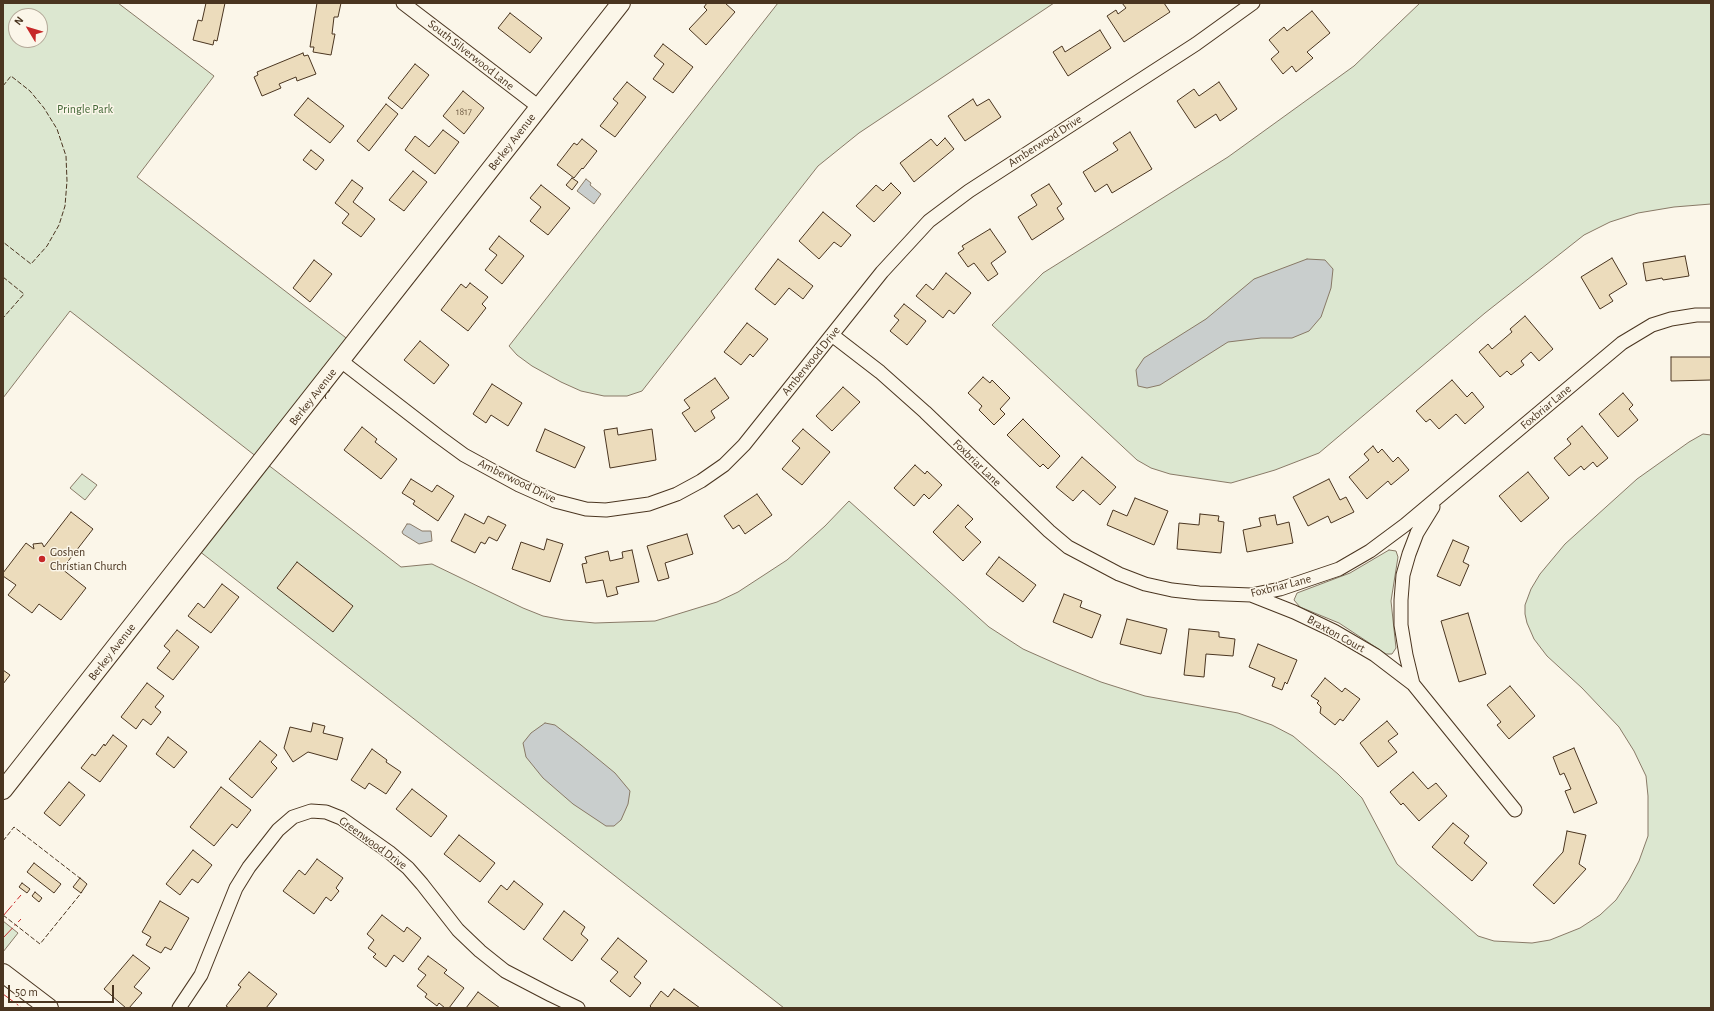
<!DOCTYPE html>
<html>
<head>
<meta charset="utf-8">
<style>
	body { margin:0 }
	#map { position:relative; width:1714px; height:1011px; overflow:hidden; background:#fbf6e9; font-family:"Alegreya Sans",sans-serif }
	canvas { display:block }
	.frame { position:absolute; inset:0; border:4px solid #4a3520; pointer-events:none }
	.north { position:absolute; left:8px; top:8px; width:40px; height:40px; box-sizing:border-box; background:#fbf6e9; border:1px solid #b4a999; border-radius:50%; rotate:308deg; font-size:11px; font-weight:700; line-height:16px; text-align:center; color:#4a3520 }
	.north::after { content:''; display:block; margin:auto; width:14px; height:18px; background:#c62828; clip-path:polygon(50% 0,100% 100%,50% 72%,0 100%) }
	.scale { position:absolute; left:8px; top:985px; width:106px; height:18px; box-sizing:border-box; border:2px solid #4a3520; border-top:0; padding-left:5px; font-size:12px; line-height:14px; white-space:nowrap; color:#4a3520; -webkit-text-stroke:3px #fbf6e9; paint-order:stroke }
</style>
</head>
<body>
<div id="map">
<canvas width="1714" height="1011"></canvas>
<div class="frame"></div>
<div class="north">N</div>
<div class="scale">50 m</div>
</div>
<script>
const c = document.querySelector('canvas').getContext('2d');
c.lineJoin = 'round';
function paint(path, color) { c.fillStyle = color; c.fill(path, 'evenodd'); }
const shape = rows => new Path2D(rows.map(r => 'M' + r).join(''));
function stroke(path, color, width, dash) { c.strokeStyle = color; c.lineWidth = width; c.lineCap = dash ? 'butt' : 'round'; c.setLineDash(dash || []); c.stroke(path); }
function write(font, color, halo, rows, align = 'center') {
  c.font = font + ' "Alegreya Sans",sans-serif'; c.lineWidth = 3; c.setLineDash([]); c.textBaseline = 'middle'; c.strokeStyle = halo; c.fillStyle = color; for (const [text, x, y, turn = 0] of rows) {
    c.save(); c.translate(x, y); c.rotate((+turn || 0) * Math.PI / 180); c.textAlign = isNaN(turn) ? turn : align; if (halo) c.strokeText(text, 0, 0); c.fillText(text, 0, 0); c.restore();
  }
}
const green = shape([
	[3,3,118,3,214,76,137,177,354,344,263,461,401,567,432,564,523,608,543,616,564,620,595,623,655,621,717,602,738,592,787,560,825,526,849,501,989,627,1023,649,1059,665,1101,682,1145,696,1238,713,1272,725,1293,736,1338,774,1362,798,1397,864,1478,936,1494,941,1532,943,1550,940,1580,928,1600,915,1616,900,1629,880,1639,861,1648,836,1648,796,1646,776,1634,751,1619,727,1582,688,1547,656,1534,639,1527,623,1525,614,1525,605,1531,589,1540,574,1565,544,1637,479,1689,442,1703,434,1711,435,1711,1008,784,1008,194,547,262,461,70,311,3,398,3,3],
	[16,16,40,16,40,40,16,40,16,16],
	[778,3,1054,3,859,133,818,166,642,391,627,396,604,396,581,391,561,382,532,366,517,355,509,346,778,3],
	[1420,3,1711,3,1711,204,1674,207,1638,213,1610,222,1584,235,1485,313,1319,453,1275,470,1231,483,1170,474,1151,468,1137,460,992,325,1043,273,1228,157,1354,66,1420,3],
	[82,474,97,485,85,500,70,488,82,474],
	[1389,550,1396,551,1398,557,1391,601,1396,648,1392,654,1386,654,1339,623,1300,607,1294,600,1297,593,1350,573,1389,550],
	[3,921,18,933,3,952,3,921]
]);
paint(green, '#dce7d0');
stroke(green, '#887966', 1);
const water = shape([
	[586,179,591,183,590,185,601,194,594,204,577,191,586,179],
	[1307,259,1325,260,1333,269,1331,288,1321,317,1309,331,1292,338,1261,338,1228,342,1160,385,1147,388,1138,386,1136,370,1144,358,1206,319,1254,279,1307,259],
	[407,524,410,524,422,531,431,531,432,541,419,544,403,534,402,532,407,524],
	[545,723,555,725,581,745,615,773,630,791,628,804,621,820,614,826,606,826,573,804,543,778,526,757,523,743,531,733,545,723]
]);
paint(water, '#c9cecd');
stroke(water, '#887966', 1);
const building = shape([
	[206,3,225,3,217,41,214,40,213,45,193,40,198,20,202,21,206,3],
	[317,3,341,3,338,17,334,17,332,34,335,34,331,55,313,52,314,47,310,47,317,3],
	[707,3,725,3,735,12,706,45,689,29,707,10,704,7,707,3],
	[1122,3,1164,3,1170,12,1124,42,1107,16,1116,10,1118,14,1126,8,1122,3],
	[1312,11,1330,33,1307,52,1313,58,1296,72,1292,66,1283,74,1271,59,1279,52,1269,40,1284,27,1287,31,1312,11],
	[510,13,542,38,530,53,498,28,510,13],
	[1100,30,1111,48,1068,76,1053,52,1062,46,1065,52,1100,30],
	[663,44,693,67,673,93,653,79,664,64,654,56,663,44],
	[303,53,304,56,308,55,316,74,297,81,296,77,279,84,281,88,262,96,254,77,258,75,257,72,303,53],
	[415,64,429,75,402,109,388,98,415,64],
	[627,82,646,97,615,137,600,126,618,103,613,99,627,82],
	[1219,82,1237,109,1220,121,1216,114,1195,128,1177,101,1194,89,1199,96,1219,82],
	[463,91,484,108,464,134,443,116,463,91],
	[308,98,344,126,330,143,294,115,308,98],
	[973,99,977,106,989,99,1001,117,965,141,948,116,973,99],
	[386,104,398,114,369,151,357,141,386,104],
	[443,130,459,142,435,174,405,150,415,136,429,147,443,130],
	[1130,132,1152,169,1112,193,1107,184,1095,192,1083,172,1118,150,1113,143,1130,132],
	[945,138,954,149,914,182,900,163,931,139,937,146,945,138],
	[582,139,597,151,583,169,582,168,574,178,557,165,574,143,577,145,582,139],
	[311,150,324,160,316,170,303,160,311,150],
	[413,171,427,182,404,211,389,200,413,171],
	[572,178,578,182,572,190,566,185,572,178],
	[352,180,363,188,353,202,375,219,361,237,342,223,349,214,335,203,352,180],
	[891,183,901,193,874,222,856,206,876,185,883,191,891,183],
	[1049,184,1062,204,1057,208,1064,219,1032,240,1018,217,1037,205,1031,195,1049,184],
	[541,185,570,208,548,235,530,221,541,207,530,198,541,185],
	[823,212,851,235,841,247,834,242,819,259,799,241,823,212],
	[990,229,1006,252,991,263,998,274,988,281,974,263,968,267,958,253,964,249,962,246,990,229],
	[499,236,524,256,502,284,485,270,497,255,489,249,499,236],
	[1685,256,1689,276,1663,280,1662,278,1646,281,1643,263,1685,256],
	[1612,258,1627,284,1609,295,1613,301,1600,309,1581,277,1612,258],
	[778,259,813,286,803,299,789,288,775,305,755,289,778,259],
	[314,260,332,274,310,302,293,288,314,260],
	[946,273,971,293,954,314,949,310,943,318,916,296,926,284,933,290,946,273],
	[470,283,488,297,482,304,486,308,468,331,441,310,461,284,466,288,470,283],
	[904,304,926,321,907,345,890,331,899,320,894,316,904,304],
	[1525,316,1553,349,1539,361,1531,352,1521,361,1524,365,1511,375,1507,371,1500,377,1479,352,1488,344,1492,349,1512,332,1510,329,1525,316],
	[747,323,768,339,753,357,750,354,741,365,724,352,747,323],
	[420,341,449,365,434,384,404,360,420,341],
	[1671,357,1711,357,1711,380,1671,381,1671,357],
	[983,377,990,383,992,380,1010,398,1000,409,1005,414,994,425,979,410,982,406,968,393,983,377],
	[715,378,729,398,711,411,715,418,695,432,682,413,690,408,684,400,715,378],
	[1452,380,1467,397,1472,392,1484,407,1465,424,1456,414,1439,429,1430,419,1426,422,1416,411,1452,380],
	[492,384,522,403,508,426,491,415,486,423,473,414,492,384],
	[843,387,860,402,832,431,816,416,843,387],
	[1623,393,1633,405,1629,409,1638,420,1618,437,1599,414,1623,393],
	[1023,419,1060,456,1048,469,1043,464,1040,467,1007,435,1023,419],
	[1582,426,1608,458,1597,467,1593,462,1584,470,1581,466,1569,476,1554,458,1571,444,1567,439,1582,426],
	[362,427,377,439,375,442,397,459,381,479,344,450,362,427],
	[617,428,618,435,652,429,656,460,610,468,604,430,617,428],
	[545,429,585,447,575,468,536,451,545,429],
	[803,429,830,452,802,485,782,469,800,448,792,441,803,429],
	[1373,446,1378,453,1382,449,1393,462,1398,457,1409,470,1391,485,1388,481,1367,499,1349,477,1369,460,1364,454,1373,446],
	[1082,457,1116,487,1100,505,1083,490,1073,501,1056,487,1082,457],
	[915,465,925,474,927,471,942,485,929,499,924,494,914,506,894,488,915,465],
	[1528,472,1549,498,1521,522,1499,496,1528,472],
	[411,479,432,492,437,485,454,496,438,521,413,504,415,501,402,493,411,479],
	[1329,479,1340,500,1346,497,1354,512,1331,523,1328,516,1308,526,1293,497,1329,479],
	[757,494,772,515,745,534,739,525,733,529,724,516,757,494],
	[1135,498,1168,511,1154,545,1107,525,1113,510,1127,516,1135,498],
	[958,505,973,519,965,527,981,542,963,561,933,532,958,505],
	[71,512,93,529,62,569,86,588,61,620,39,604,32,613,8,595,16,585,3,576,3,573,26,543,34,549,33,544,42,543,44,547,71,512],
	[465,514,484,524,488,516,506,525,497,541,489,537,485,544,481,542,475,553,451,541,465,514],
	[1200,514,1219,516,1218,521,1224,522,1221,553,1177,549,1179,523,1199,525,1200,514],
	[1275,515,1277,525,1289,522,1293,543,1247,552,1243,530,1261,526,1259,518,1275,515],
	[687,534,693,554,665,563,669,578,658,581,647,546,687,534],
	[547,539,563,544,550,582,512,569,521,542,544,550,547,539],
	[1453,540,1469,547,1463,562,1469,565,1460,586,1437,576,1453,540],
	[632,550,639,582,616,587,618,594,607,597,603,580,586,583,582,564,587,563,585,557,608,551,610,561,623,558,622,552,632,550],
	[999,557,1036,585,1023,602,986,574,999,557],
	[297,562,353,606,333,632,277,588,297,562],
	[222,584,239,597,211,633,188,616,198,603,204,608,222,584],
	[1064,594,1082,601,1080,607,1101,615,1092,638,1053,622,1064,594],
	[1468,613,1486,674,1459,682,1441,621,1468,613],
	[1127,619,1167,629,1161,654,1120,644,1127,619],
	[1189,629,1219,632,1219,637,1235,639,1233,656,1206,654,1204,677,1184,675,1189,629],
	[177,630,199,647,173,680,157,668,170,651,164,646,177,630],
	[1258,644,1297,660,1287,684,1285,682,1282,690,1272,686,1275,678,1249,667,1258,644],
	[3,670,10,675,3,684,3,670],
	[1325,678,1342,692,1345,688,1360,699,1343,721,1340,719,1335,725,1320,713,1321,707,1317,703,1319,701,1311,696,1325,678],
	[147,683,164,696,155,707,161,712,151,725,143,719,136,729,121,717,147,683],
	[1510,686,1535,716,1509,739,1497,725,1501,722,1487,705,1510,686],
	[1387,721,1398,734,1388,741,1397,752,1378,767,1360,743,1387,721],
	[313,723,325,726,323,733,343,738,337,760,308,752,293,762,284,748,290,727,311,732,313,723],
	[113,735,127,746,100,782,81,768,92,754,95,756,104,744,105,746,113,735],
	[168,737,187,752,174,768,156,754,168,737],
	[260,741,277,755,271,762,277,768,252,798,229,779,260,741],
	[1574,748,1597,803,1574,813,1565,791,1571,789,1564,773,1560,775,1553,757,1574,748],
	[372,749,387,760,386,762,401,772,386,794,369,783,365,789,351,780,372,749],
	[1413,772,1428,789,1436,783,1447,796,1419,821,1403,803,1401,805,1390,792,1413,772],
	[69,782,85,795,60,826,44,813,69,782],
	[221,787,251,810,237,828,232,824,214,846,190,827,221,787],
	[412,789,447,816,431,837,396,809,412,789],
	[1453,823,1469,836,1464,843,1487,863,1472,881,1432,847,1453,823],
	[1567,831,1586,835,1579,864,1586,869,1554,904,1533,885,1563,852,1567,831],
	[459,835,495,863,480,882,444,854,459,835],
	[193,850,212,865,198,883,192,879,180,895,166,884,193,850],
	[317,859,343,878,336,888,339,891,331,901,326,897,314,914,283,891,299,870,305,875,317,859],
	[34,863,61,884,54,893,27,872,34,863],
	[80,878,87,884,81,893,73,887,80,878],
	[514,881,543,904,524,930,488,902,501,885,507,890,514,881],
	[22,883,30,889,27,893,19,887,22,883],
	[35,892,42,898,39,902,32,896,35,892],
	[160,901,189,918,171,950,165,947,161,953,146,945,151,937,142,932,160,901],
	[564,911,585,927,581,934,588,940,572,961,543,939,564,911],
	[382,915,404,932,407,927,421,938,403,962,394,955,386,967,373,957,376,954,368,948,374,940,367,934,382,915],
	[618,938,647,961,634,977,641,983,630,997,610,981,618,972,601,959,618,938],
	[133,955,150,968,134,987,142,993,129,1008,126,1008,104,989,133,955],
	[428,956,447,970,444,973,464,988,449,1008,445,1008,439,1003,437,1006,425,997,427,994,417,986,426,975,418,969,428,956],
	[249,972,277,994,266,1008,229,1008,226,1006,241,987,238,985,249,972],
	[674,989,700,1008,652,1008,650,1006,661,991,668,997,674,989],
	[478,992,500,1008,466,1008,478,992]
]);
paint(building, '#ecdcbc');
stroke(building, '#4a3520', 1);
const street = shape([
	[403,3,539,107],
	[832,335,880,372,925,412,1049,531,1068,547,1119,574,1145,584,1172,590,1199,593,1251,595,1280,589,1339,569,1370,551,1405,525,1622,343,1652,325,1671,319,1696,315,1711,315],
	[341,361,438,436,464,455,519,485,555,501,586,509,606,510,649,504,677,494,701,481,724,465,744,445,882,272,929,221,969,191,1196,44,1253,3],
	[1251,595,1294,612,1334,631,1375,655,1413,684,1515,810],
	[1413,684,1406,655,1401,625,1401,600,1403,575,1409,554,1417,533,1433,507],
	[179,1008,201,975,236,888,249,867,278,830,293,817,311,811,326,812,341,818,389,852,408,868,422,884,458,930,480,951,505,971,551,995,578,1008]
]);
const secondary = shape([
	[3,790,621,3],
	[3,973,49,1008]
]);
stroke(street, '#4a3520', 15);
stroke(secondary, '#4a3520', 20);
stroke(street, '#fbf6e9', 13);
stroke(secondary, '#fbf6e9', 18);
stroke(shape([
	[3,86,11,76,30,91,44,108,57,129,66,156,67,181,65,206,59,225,47,246,31,264,3,242],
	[3,277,24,294,3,318],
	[326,399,325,396,330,390],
	[3,841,14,827,81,879],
	[3,915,40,944,82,892]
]), '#4a3520', 1, [5, 2]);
stroke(shape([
	[3,916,21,895],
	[3,938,21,919],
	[3,994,22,1008]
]), '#c62828', 1, [14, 3, 2, 3]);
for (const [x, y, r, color] of [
	[42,559,4,"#c62828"]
]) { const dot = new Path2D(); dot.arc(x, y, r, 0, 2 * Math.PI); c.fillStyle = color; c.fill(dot); stroke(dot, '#fbf6e9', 1.5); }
write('10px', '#725f47', null, [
	["1817",464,112]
]);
write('12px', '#4a3520', '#fbf6e9', [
	["South Silverwood Lane",471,55,38],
	["Amberwood Drive",1045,141,-33],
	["Berkey Avenue",512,142,-52],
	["Amberwood Drive",811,361,-51],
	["Berkey Avenue",313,397,-52],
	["Foxbriar Lane",1546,407,-40],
	["Foxbriar Lane",977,463,44],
	["Amberwood Drive",517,481,26],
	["Foxbriar Lane",1281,586,-14],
	["Braxton Court",1336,634,29],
	["Berkey Avenue",112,652,-52],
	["Greenwood Drive",373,843,36]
]);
write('12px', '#436837', '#fbf6e9', [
	["Pringle Park",85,109]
]);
write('12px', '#4a3520', '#fbf6e9', [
	["Goshen",50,552],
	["Christian Church",50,566]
], 'left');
</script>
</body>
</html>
